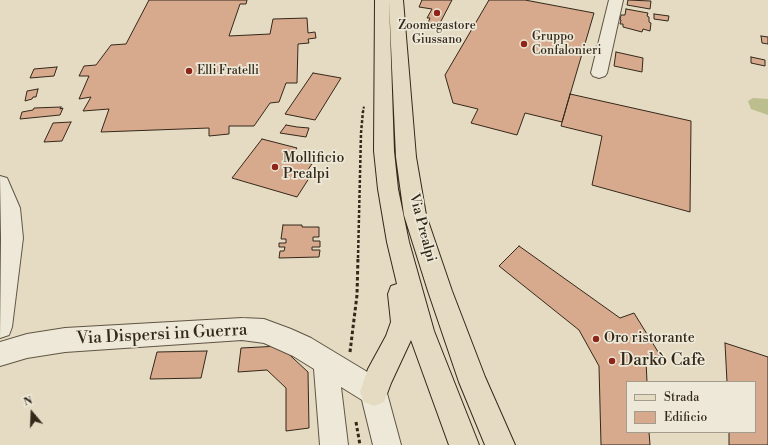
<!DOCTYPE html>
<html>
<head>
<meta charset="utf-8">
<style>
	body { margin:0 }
	#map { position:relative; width:768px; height:445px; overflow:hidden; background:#e4dbc2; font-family:"Libre Bodoni",serif }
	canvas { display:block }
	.legend { position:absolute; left:626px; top:381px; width:130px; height:52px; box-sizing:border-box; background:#ede8d7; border:1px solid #a39b8b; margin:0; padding:5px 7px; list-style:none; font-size:12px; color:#34281a }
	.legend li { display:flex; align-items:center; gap:8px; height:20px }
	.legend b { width:20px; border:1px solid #a39b8b }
	.north { position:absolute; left:12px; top:393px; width:40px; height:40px; -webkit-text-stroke:3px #ede8d7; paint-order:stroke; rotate:341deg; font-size:11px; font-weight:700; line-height:16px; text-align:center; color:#34281a }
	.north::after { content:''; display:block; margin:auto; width:14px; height:18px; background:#34281a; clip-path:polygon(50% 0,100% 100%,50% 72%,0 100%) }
</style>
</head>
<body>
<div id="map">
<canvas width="768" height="445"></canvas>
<ul class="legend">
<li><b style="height:5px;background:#e4dbc2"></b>Strada</li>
<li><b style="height:11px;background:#d7a98d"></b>Edificio</li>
</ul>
<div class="north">N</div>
</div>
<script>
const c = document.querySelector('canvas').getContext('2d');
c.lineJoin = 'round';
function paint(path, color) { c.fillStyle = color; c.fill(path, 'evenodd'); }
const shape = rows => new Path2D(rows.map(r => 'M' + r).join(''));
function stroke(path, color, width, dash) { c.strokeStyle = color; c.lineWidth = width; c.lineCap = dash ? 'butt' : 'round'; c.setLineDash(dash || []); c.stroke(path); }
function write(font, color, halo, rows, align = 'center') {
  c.font = font + ' "Libre Bodoni",serif'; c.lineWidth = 3.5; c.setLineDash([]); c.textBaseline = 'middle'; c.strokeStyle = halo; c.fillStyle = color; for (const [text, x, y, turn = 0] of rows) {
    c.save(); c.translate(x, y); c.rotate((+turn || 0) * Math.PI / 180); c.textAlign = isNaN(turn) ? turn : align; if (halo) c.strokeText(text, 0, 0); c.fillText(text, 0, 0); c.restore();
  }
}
paint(shape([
	[753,98,768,99,768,115,751,109,748,101]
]), '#bcbe8e');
const building = shape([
	[149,0,247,0,246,4,240,4,229,36,270,34,273,19,307,18,308,33,315,32,316,38,308,39,309,43,298,44,297,83,286,83,279,102,270,103,254,126,229,126,229,134,209,136,209,128,101,132,109,109,83,111,91,97,79,99,89,76,79,76,84,66,96,65,111,45,126,44,149,0],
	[422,0,452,0,439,25,428,23,430,18,427,18,432,9,419,7,422,0],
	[489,0,525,0,594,13,562,122,525,113,517,135,471,123,478,109,453,103,445,75,489,0],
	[628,0,651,1,650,9,627,5,628,0],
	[626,9,648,13,647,16,649,17,649,22,651,23,650,31,643,29,642,32,623,27,623,24,620,24,621,20,620,19,621,15,625,15,626,9],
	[654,14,669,16,668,21,654,19,654,14],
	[761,36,768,37,768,44,762,43,761,36],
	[616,52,643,58,642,72,614,66,616,52],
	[751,57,765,60,765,66,751,63,751,57],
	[57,67,54,76,30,78,34,69,57,67],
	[313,73,341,78,315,120,285,114,313,73],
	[38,89,36,97,33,97,32,99,25,101,27,91,38,89],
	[570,94,691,121,690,212,592,185,602,136,561,126,570,94],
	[61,107,60,109,63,108,60,115,20,119,22,112,33,110,34,108,61,107],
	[71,122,62,141,44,142,53,123,71,122],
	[286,125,297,127,309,128,306,137,280,133,286,125],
	[262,139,297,148,290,158,312,164,307,171,313,172,297,197,232,178,262,139],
	[283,225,302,225,302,227,319,227,319,237,313,237,313,241,320,241,320,247,312,247,312,250,320,250,319,257,279,258,280,251,284,251,285,247,279,247,279,243,286,243,286,239,281,239,283,225],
	[519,246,620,318,634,313,660,355,646,360,647,382,627,382,627,432,649,432,650,445,601,445,599,366,579,330,499,266,519,246],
	[725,343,768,357,768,445,729,445,729,432,755,432,755,382,727,382,725,343],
	[280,346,308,372,309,428,286,431,286,388,267,370,238,372,241,348,280,346],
	[207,351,201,378,150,379,157,352,207,351]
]);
paint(building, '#d7a98d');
stroke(building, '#34281a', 1);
const minor = shape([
	[609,0,623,0,607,73,605,76,599,78,593,76,591,73,609,0],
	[0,176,7,178,20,208,23,238,12,327,9,335,0,338,1,238,0,176],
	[242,318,264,319,291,329,311,338,384,382,401,445,373,445,362,400,341,387,348,445,320,445,314,369,293,356,264,343,242,340,65,352,27,358,0,366,0,342,27,334,65,328,242,318]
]);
const major = shape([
	[375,0,389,0,394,151,398,189,409,242,434,331,479,445,449,445,411,340,391,383,384,402,374,406,364,402,360,392,368,369,386,336,391,322,388,294,391,286,397,284,387,242,378,189,374,151,375,0],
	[389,0,403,0,416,157,426,215,452,291,485,377,515,445,485,445,459,382,428,291,404,215,396,157,389,0]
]);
stroke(minor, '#605544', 2);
stroke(major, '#34281a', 2);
stroke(shape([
	[363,112,364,106]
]), '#34281a', 2, [2, 1.5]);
stroke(shape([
	[358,258,361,133,363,111]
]), '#34281a', 2.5, [3, 2]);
stroke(shape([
	[350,352,357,295,358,257],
	[356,422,360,445]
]), '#34281a', 3, [3.5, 2.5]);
paint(minor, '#ede8d7');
paint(major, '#e4dbc2');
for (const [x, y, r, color] of [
	[437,13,4,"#8f2418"],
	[524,44,4,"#8f2418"],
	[189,71,4,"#8f2418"],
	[275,167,4,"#8f2418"],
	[596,339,4,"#8f2418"],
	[612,361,4,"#8f2418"]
]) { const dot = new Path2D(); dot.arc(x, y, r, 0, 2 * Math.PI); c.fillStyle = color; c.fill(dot); stroke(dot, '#ede8d7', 1.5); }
write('12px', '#34281a', '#ede8d7', [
	["Zoomegastore",437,26,"center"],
	["Giussano",437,40,"center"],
	["Gruppo",532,37],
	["Confalonieri",532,51],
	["Elli Fratelli",197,71]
], 'left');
write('14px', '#34281a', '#ede8d7', [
	["Mollificio",283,159],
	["Prealpi",283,175],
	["Oro ristorante",604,339]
], 'left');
write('14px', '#34281a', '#ede8d7', [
	["Via Prealpi",422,228,75]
]);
write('17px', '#34281a', '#ede8d7', [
	["Via Dispersi in Guerra",162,335,-3]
]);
write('17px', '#34281a', '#ede8d7', [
	["Darkò Cafè",620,361]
], 'left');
</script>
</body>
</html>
